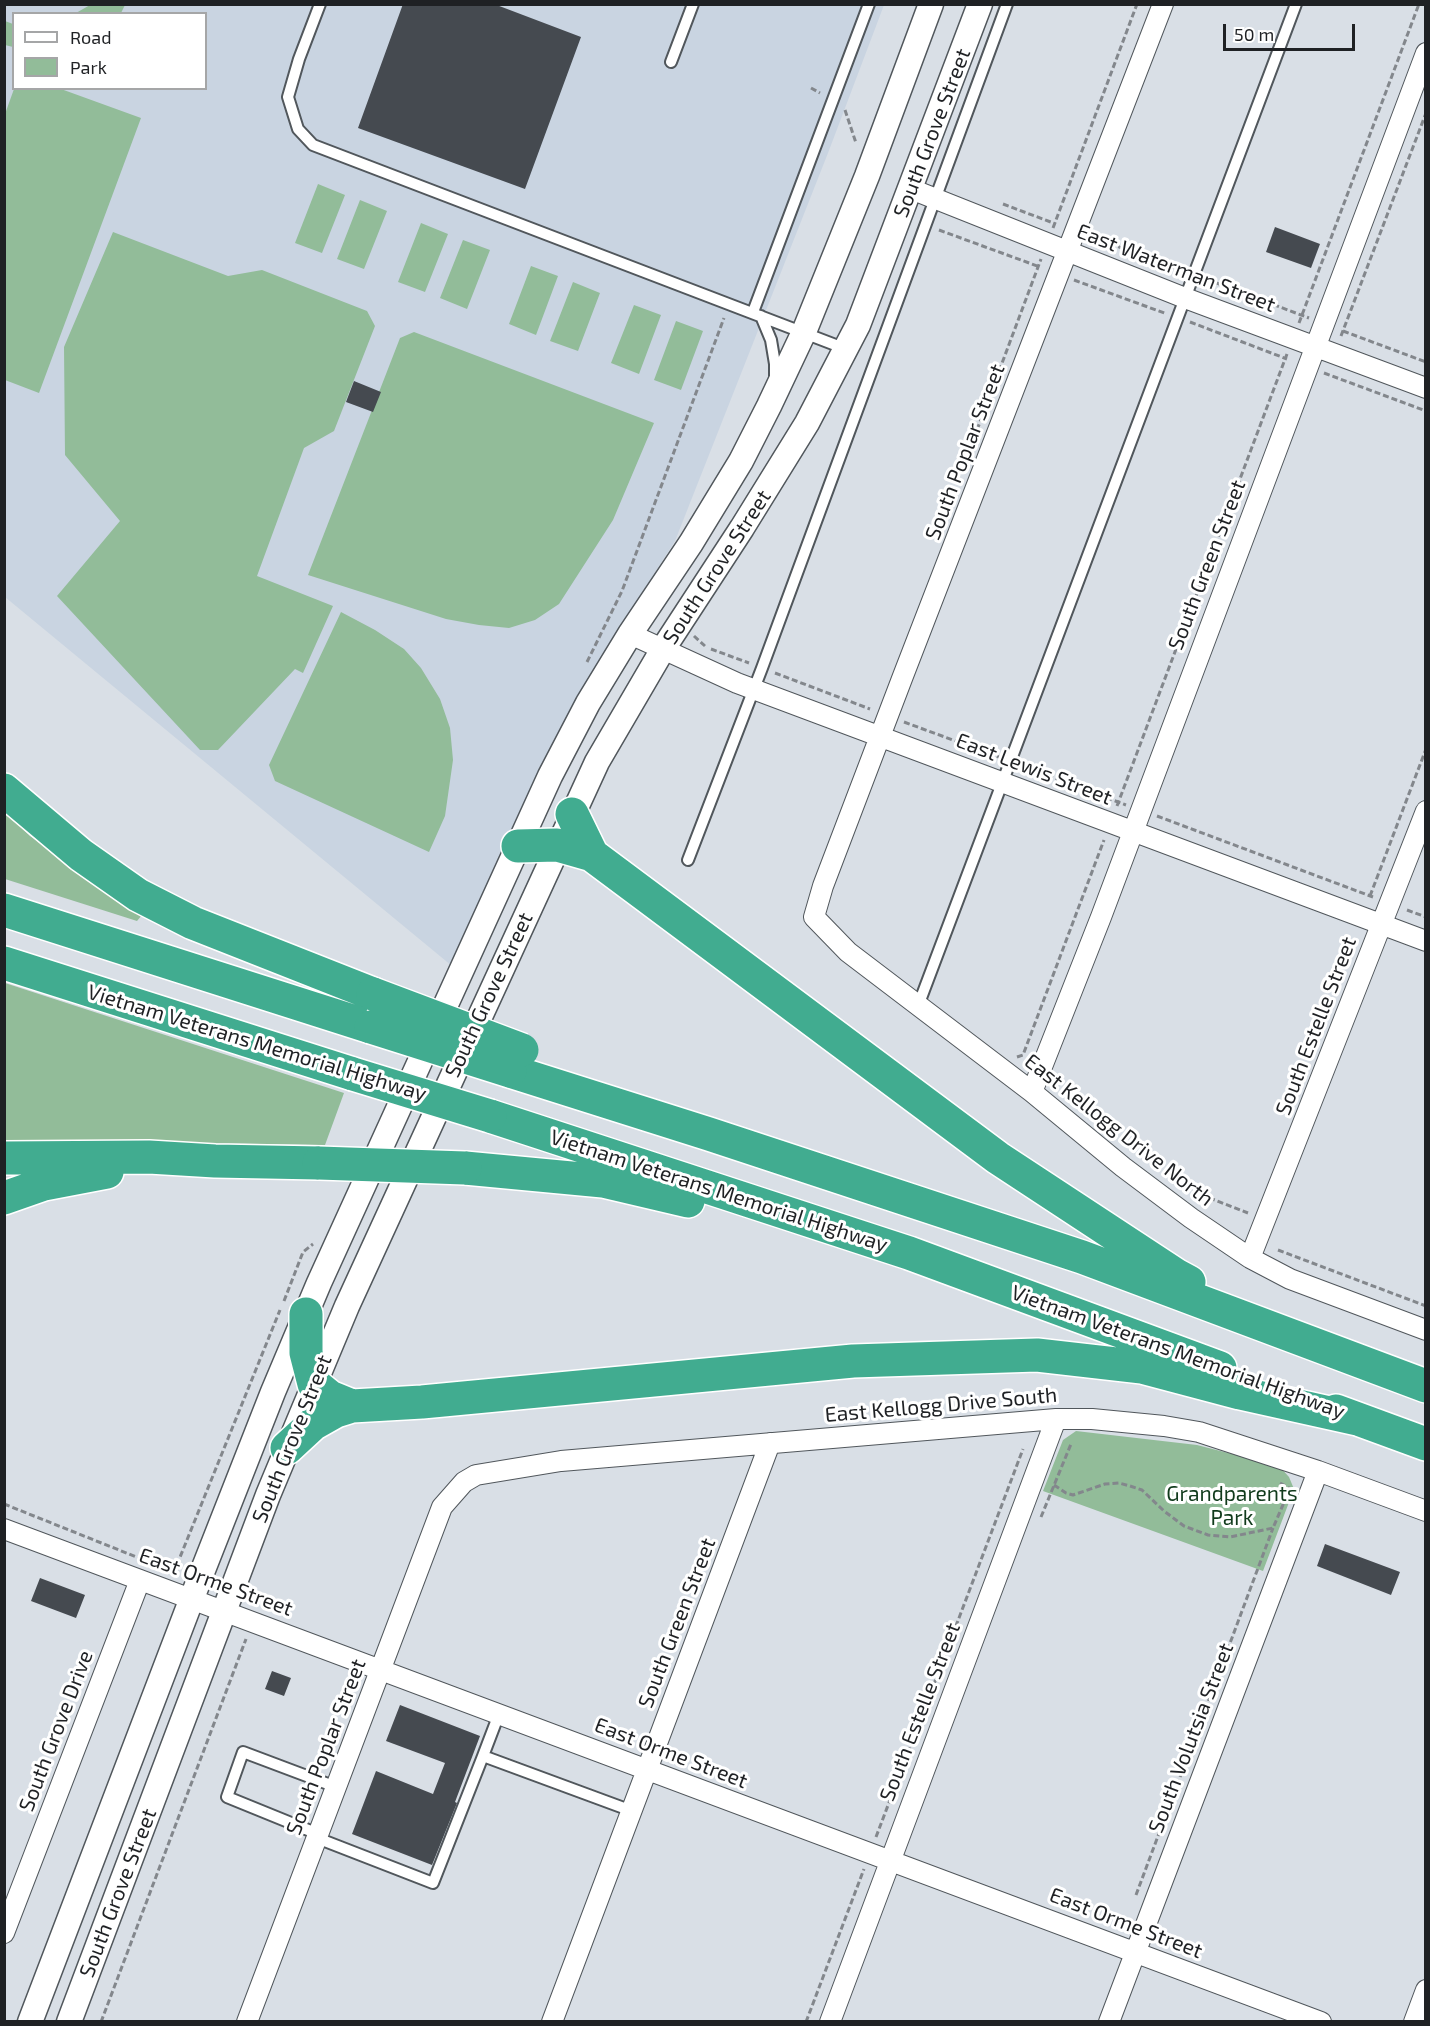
<!DOCTYPE html>
<html>
<head>
<meta charset="utf-8">
<style>
	body { margin:0 }
	#map { position:relative; width:1430px; height:2026px; overflow:hidden; background:#d9dfe6; font-family:"Exo 2",sans-serif }
	canvas { display:block }
	.frame { position:absolute; inset:0; border:6px solid #1f2124; pointer-events:none }
	.legend { position:absolute; left:12px; top:12px; width:195px; height:78px; box-sizing:border-box; background:#fff; border:2px solid #a5a6a7; margin:0; padding:8px 10px; list-style:none; font-size:18px; color:#1f2124 }
	.legend li { display:flex; align-items:center; gap:12px; height:30px }
	.legend b { width:30px; border:2px solid #a5a6a7 }
	.scale { position:absolute; left:1223px; top:24px; width:132px; height:27px; box-sizing:border-box; border:3px solid #1f2124; border-top:0; padding-left:8px; font-size:18px; line-height:21px; white-space:nowrap; color:#1f2124; -webkit-text-stroke:4px #fff; paint-order:stroke }
</style>
</head>
<body>
<div id="map">
<canvas width="1430" height="2026"></canvas>
<div class="frame"></div>
<ul class="legend">
<li><b style="height:8px;background:#fff"></b>Road</li>
<li><b style="height:16px;background:#92bc99"></b>Park</li>
</ul>
<div class="scale">50 m</div>
</div>
<script>
const c = document.querySelector('canvas').getContext('2d');
c.lineJoin = 'round';
function paint(path, color) { c.fillStyle = color; c.fill(path, 'evenodd'); }
const shape = rows => new Path2D(rows.map(r => 'M' + r).join(''));
function stroke(path, color, width, dash) { c.strokeStyle = color; c.lineWidth = width; c.lineCap = dash ? 'butt' : 'round'; c.setLineDash(dash || []); c.stroke(path); }
function write(font, color, halo, rows, align = 'center') {
  c.font = font + ' "Exo 2",sans-serif'; c.lineWidth = 6; c.setLineDash([]); c.textBaseline = 'middle'; c.strokeStyle = halo; c.fillStyle = color; for (const [text, x, y, turn = 0] of rows) {
    c.save(); c.translate(x, y); c.rotate((+turn || 0) * Math.PI / 180); c.textAlign = isNaN(turn) ? turn : align; if (halo) c.strokeText(text, 0, 0); c.fillText(text, 0, 0); c.restore();
  }
}
paint(shape([
	[4,5,884,5,828,153,675,541,600,659,541,772,452,966,5,597],
	[14,14,206,14,206,88,14,88]
]), '#c9d4e1');
paint(shape([
	[90,5,90,4,125,5,121,13,76,13],
	[5,21,13,24,13,47,5,45],
	[61,89,141,118,39,393,5,380,5,114,14,89],
	[318,184,345,195,322,253,295,243],
	[360,200,387,211,364,269,337,259],
	[421,223,448,234,425,292,398,282],
	[113,232,228,276,262,270,367,311,375,326,334,431,304,448,257,576,333,606,303,673,295,669,218,750,200,750,57,596,120,521,65,455,64,347],
	[463,240,490,250,467,309,440,298],
	[531,266,558,276,536,335,509,324],
	[573,282,600,293,578,351,550,341],
	[634,305,661,315,639,374,611,363],
	[676,321,703,331,681,390,654,380],
	[414,332,654,423,613,520,559,604,535,620,509,628,479,625,446,619,308,575,400,338],
	[341,612,375,630,404,649,421,668,440,699,450,728,453,760,445,816,429,852,275,781,269,765],
	[4,811,30,836,142,915,137,921,5,879],
	[5,983,344,1093,325,1145,5,1140],
	[1076,1431,1197,1445,1279,1466,1289,1477,1294,1489,1263,1571,1043,1491,1063,1440]
]), '#92bc99');
paint(shape([
	[403,4,494,4,581,37,525,189,358,128],
	[1275,227,1320,244,1311,268,1266,252],
	[354,381,381,392,373,412,346,402],
	[1325,1544,1400,1572,1391,1595,1317,1566],
	[40,1578,85,1595,76,1618,31,1601],
	[272,1671,291,1678,284,1696,265,1689],
	[400,1705,480,1736,455,1802,457,1803,432,1865,352,1834,376,1771,433,1794,445,1763,386,1741]
]), '#454a50');
const service = shape([
	[320,4,299,59,288,97,298,129,313,145,846,349],
	[671,62,693,4],
	[753,312,869,4],
	[761,316,771,340,775,364,775,376],
	[688,860,762,668,1007,4],
	[918,1006,1296,4],
	[499,1714,483,1756,632,1811],
	[318,1834,227,1797,243,1752,336,1787],
	[317,1838,433,1883,483,1756]
]);
const minor = shape([
	[1163,4,903,676,823,886,814,917,848,952,1032,1092,1123,1167,1191,1218,1250,1258,1290,1279,1426,1330],
	[911,189,1185,298,1426,388],
	[630,634,737,683,1426,941],
	[1032,1092,1101,917,1426,53],
	[1250,1258,1426,811],
	[4,1529,1321,2022],
	[4,1933,140,1580],
	[247,2022,442,1507,464,1482,476,1475,561,1461,1056,1419,1092,1419,1164,1426,1199,1432,1318,1471,1426,1511],
	[552,2022,770,1443],
	[830,2022,1056,1419],
	[1109,2022,1318,1471],
	[1414,2022,1426,1990]
]);
const tertiary = shape([
	[30,2022,192,1598,273,1392,319,1283,550,776,588,703,630,634,691,543,741,461,769,406,804,332,867,176,931,4],
	[69,2022,268,1495,347,1306,597,762,663,649,742,528,807,423,858,325,980,4]
]);
const motorway = shape([
	[4,790,81,855,138,895,193,923,373,994],
	[572,814,592,855],
	[518,846,557,845,592,855,998,1158,1176,1275,1189,1282],
	[4,910,371,1027],
	[4,963,353,1074],
	[510,1071,709,1134,1082,1257,1426,1386],
	[490,1116,909,1253,1220,1368],
	[4,1158,149,1157,215,1161,319,1163],
	[465,1168,603,1181,688,1201],
	[4,1198,44,1184,107,1172],
	[306,1314,306,1353,314,1384,330,1397,352,1406,422,1402,853,1361,1037,1355,1142,1367,1240,1393,1357,1419],
	[1336,1411,1426,1444],
	[287,1448,313,1424,336,1411,352,1406]
]);
stroke(service, '#51575c', 14);
stroke(minor, '#51575c', 22);
stroke(tertiary, '#51575c', 27);
stroke(motorway, '#fff', 36);
stroke(shape([
	[811,88,820,93],
	[845,110,856,143],
	[1003,204,1056,224],
	[1053,228,1137,4],
	[939,230,1040,267],
	[1093,237,1182,271],
	[1206,279,1309,318],
	[1074,280,1167,314],
	[1190,322,1287,359],
	[1299,323,1419,4],
	[1343,331,1426,362],
	[1341,336,1426,113],
	[1324,373,1426,411],
	[977,430,1041,259],
	[694,636,705,646],
	[711,649,749,663],
	[587,662,622,591,724,318],
	[775,673,870,709],
	[904,722,999,757],
	[1022,766,1126,805],
	[1117,806,1287,354],
	[1157,816,1373,897],
	[1370,896,1426,749],
	[1407,910,1426,917],
	[1017,1057,1023,1055,1104,840],
	[1184,1188,1248,1213],
	[1278,1250,1426,1306],
	[284,1301,303,1252,313,1244],
	[1280,1483,1291,1489],
	[1054,1485,1066,1493,1073,1495,1105,1484,1119,1483,1130,1486,1142,1490,1164,1511,1184,1526,1208,1535,1230,1537,1273,1528,1285,1500],
	[4,1504,144,1560],
	[1041,1517,1071,1444],
	[173,1571,174,1572,280,1310],
	[876,1837,1023,1449],
	[1136,1895,1273,1528],
	[101,2022,246,1639],
	[806,2022,864,1869]
]), '#83878c', 3, [6, 3]);
stroke(service, '#fff', 10);
stroke(minor, '#fff', 20);
stroke(tertiary, '#fff', 24);
stroke(motorway, '#41ac90', 33);
const motorwayBridge = shape([
	[373,994,522,1050],
	[371,1027,510,1071],
	[353,1074,490,1116],
	[319,1163,465,1168]
]);
stroke(motorwayBridge, '#fff', 36, []);
stroke(motorwayBridge, '#41ac90', 33);
write('21px', '#1f2124', '#fff', [
	["South Grove Street",932,133,-69],
	["East Waterman Street",1176,268,21],
	["South Poplar Street",965,452,-69],
	["South Green Street",1207,565,-69],
	["South Grove Street",717,567,-57],
	["East Lewis Street",1034,769,21],
	["South Grove Street",489,995,-65],
	["South Estelle Street",1316,1026,-69],
	["Vietnam Veterans Memorial Highway",257,1043,17],
	["East Kellogg Drive North",1119,1130,38],
	["Vietnam Veterans Memorial Highway",719,1191,18],
	["Vietnam Veterans Memorial Highway",1178,1352,20],
	["East Kellogg Drive South",941,1405,-5],
	["South Grove Street",292,1439,-68],
	["East Orme Street",216,1582,20],
	["South Green Street",677,1623,-69],
	["South Estelle Street",920,1712,-69],
	["South Grove Drive",56,1731,-69],
	["South Volutsia Street",1191,1738,-69],
	["South Poplar Street",326,1747,-69],
	["East Orme Street",671,1753,21],
	["South Grove Street",118,1893,-69],
	["East Orme Street",1126,1923,21]
]);
write('21px', '#113b1c', '#fff', [
	["Grandparents",1232,1494],
	["Park",1232,1518]
]);
</script>
</body>
</html>
